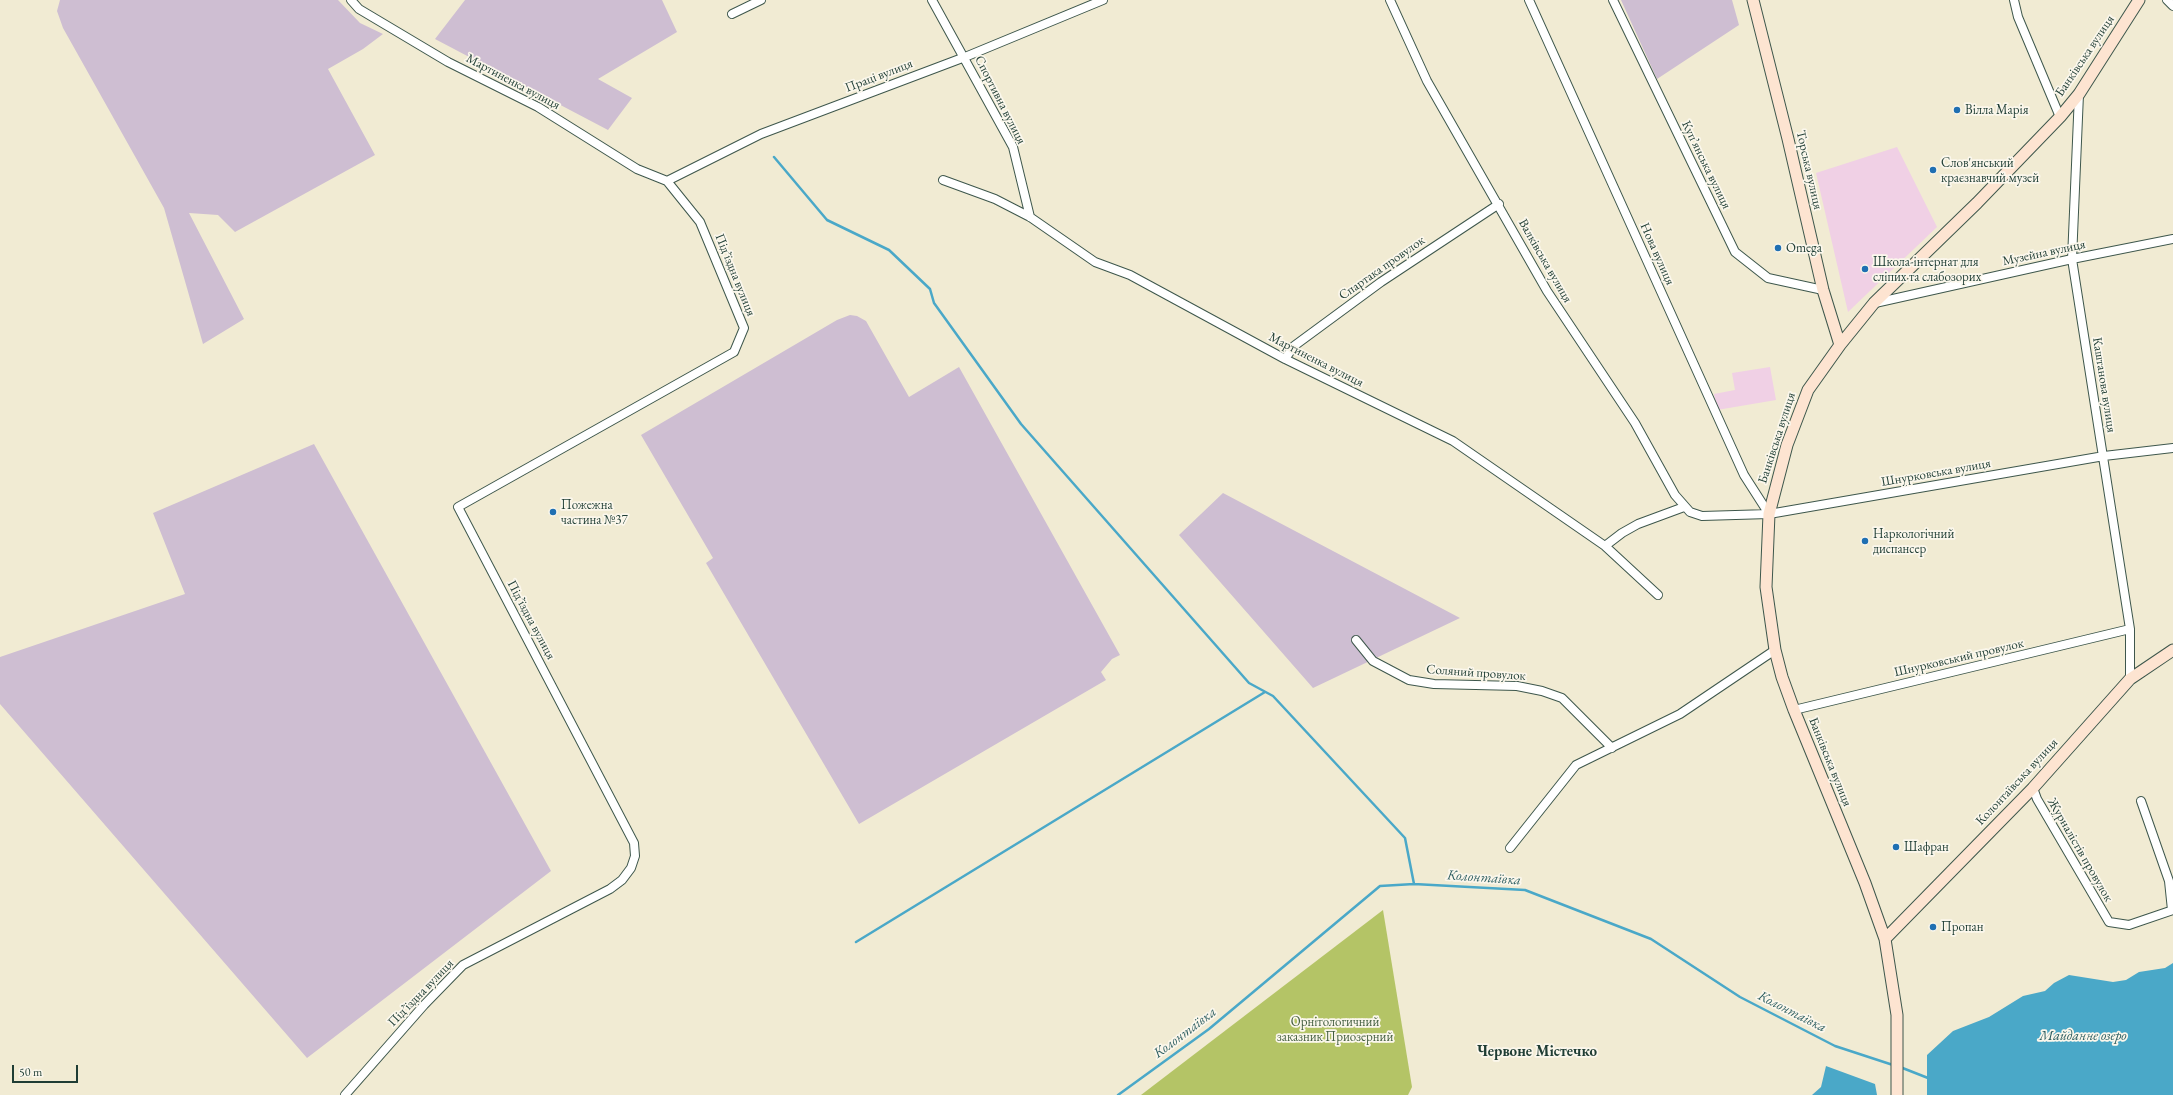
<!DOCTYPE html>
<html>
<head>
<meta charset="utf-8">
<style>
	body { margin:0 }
	#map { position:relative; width:2173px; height:1095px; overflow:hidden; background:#f1ebd3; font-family:"EB Garamond",serif }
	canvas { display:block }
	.scale { position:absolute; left:12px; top:1065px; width:66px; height:18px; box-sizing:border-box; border:2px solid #1f3d34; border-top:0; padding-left:5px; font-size:12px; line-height:14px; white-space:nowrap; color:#1f3d34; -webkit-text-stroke:3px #fbf7ec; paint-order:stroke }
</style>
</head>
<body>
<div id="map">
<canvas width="2173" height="1095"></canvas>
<div class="scale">50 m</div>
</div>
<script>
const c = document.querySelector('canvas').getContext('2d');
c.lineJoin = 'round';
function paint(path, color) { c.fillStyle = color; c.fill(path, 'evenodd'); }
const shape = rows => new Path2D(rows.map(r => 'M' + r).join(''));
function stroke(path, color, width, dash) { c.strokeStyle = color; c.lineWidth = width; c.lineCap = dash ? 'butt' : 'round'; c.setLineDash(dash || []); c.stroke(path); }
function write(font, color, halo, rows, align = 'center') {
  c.font = font + ' "EB Garamond",serif'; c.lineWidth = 3.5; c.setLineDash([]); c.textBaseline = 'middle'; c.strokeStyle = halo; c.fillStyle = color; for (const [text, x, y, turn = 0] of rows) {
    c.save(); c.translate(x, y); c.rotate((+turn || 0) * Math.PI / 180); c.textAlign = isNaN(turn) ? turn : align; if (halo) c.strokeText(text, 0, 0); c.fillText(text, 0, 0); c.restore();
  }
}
paint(shape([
	[1897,147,1937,227,1848,312,1816,173],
	[1770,367,1776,400,1717,410,1714,394,1735,390,1732,373]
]), '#f0d0e5');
paint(shape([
	[60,0,338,0,360,23,383,34,363,49,328,69,375,155,235,232,218,215,189,213,244,319,203,344,164,208,63,28,57,11],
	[465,0,662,0,677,32,598,79,632,98,608,130,435,39],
	[1621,0,1732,0,1739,25,1657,79],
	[850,315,857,316,866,321,909,397,959,367,1120,655,1112,659,1101,672,1106,680,859,824,706,563,713,558,641,435,837,320],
	[314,444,551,871,307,1058,0,704,0,657,185,594,153,513],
	[1223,493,1460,618,1313,688,1179,535]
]), '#cebed2');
paint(shape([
	[1383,910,1412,1087,1408,1095,1141,1095]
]), '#b4c466');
paint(shape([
	[2173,963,2173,1095,1927,1095,1927,1055,1953,1031,1989,1017,2023,996,2045,991,2054,983,2069,975,2113,982,2126,980,2139,972,2165,968],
	[1826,1066,1875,1084,1877,1095,1812,1095,1821,1087]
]), '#4aa8c8');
stroke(shape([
	[774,157,827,220,889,250,930,289,934,303,1021,424,1249,683,1273,696,1405,838,1414,884],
	[856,942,1265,692],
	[1900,1067,1928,1078],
	[1118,1095,1209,1029,1380,886,1414,884,1525,890,1651,939,1740,997,1835,1046,1893,1065]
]), '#4aa8c8', 2.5);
const street = shape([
	[932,0,1013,147,1030,217],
	[1390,0,1427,81,1547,291,1635,423,1675,495,1690,512,1702,516,1769,514,2104,456,2173,448],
	[1529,0,1744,475,1769,514],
	[1613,0,1735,252,1768,278,1823,290],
	[2014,0,2018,17,2060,117],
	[2167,0,2173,6],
	[732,14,761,0],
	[2079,94,2072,259,2130,629,2130,679],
	[943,180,995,199,1030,217,1095,262,1130,275,1285,359,1453,441,1605,546,1658,595],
	[667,181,761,134,965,57,1103,0],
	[1875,303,2072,259,2173,239],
	[1285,359,1294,346,1381,282,1499,204],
	[1605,546,1622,533,1638,524,1684,507],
	[1356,640,1373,661,1409,680,1434,684,1517,686,1542,691,1562,698,1612,748],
	[1794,710,2130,629],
	[2033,788,2037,799,2109,922,2129,925,2173,910],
	[2141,801,2169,881,2172,910],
	[1510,848,1576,765,1680,714,1775,650],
	[345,1095,424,1005,463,965,610,889,622,880,631,868,635,856,634,843,458,507,734,352,744,328,700,222,667,181,637,169,538,107,448,62,359,9,351,0]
]);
const secondary = shape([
	[1753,0,1788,139,1823,290,1840,345],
	[1885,939,2033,788,2130,679,2173,650],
	[1897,1095,1897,1015,1885,939,1865,883,1794,710,1782,677,1775,650,1766,587,1769,514,1787,445,1808,390,1840,345,1874,303,1977,203,2060,117,2079,94,2139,0]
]);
stroke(street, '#3e574c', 10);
stroke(secondary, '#3e574c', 13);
stroke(street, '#fff', 8);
stroke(secondary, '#fde4d1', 11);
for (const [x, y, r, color] of [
	[1957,110,4,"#1f6fb2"],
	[1933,170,4,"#1f6fb2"],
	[1778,248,4,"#1f6fb2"],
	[1865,269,4,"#1f6fb2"],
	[553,512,4,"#1f6fb2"],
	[1865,541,4,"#1f6fb2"],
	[1896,847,4,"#1f6fb2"],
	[1933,927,4,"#1f6fb2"]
]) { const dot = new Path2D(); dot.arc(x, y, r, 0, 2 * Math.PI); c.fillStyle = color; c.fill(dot); stroke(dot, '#fbf7ec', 1.5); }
write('13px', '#1f3d34', '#fbf7ec', [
	["Банківська вулиця",2085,56,-56],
	["Праці вулиця",879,76,-21],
	["Мартиненка вулиця",513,82,28],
	["Спортивна вулиця",1000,100,63],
	["Куп’янська вулиця",1706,165,64],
	["Торська вулиця",1809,170,77],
	["Музейна вулиця",2044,253,-12],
	["Нова вулиця",1657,254,66],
	["Валківська вулиця",1545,261,60],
	["Спартака провулок",1382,268,-35],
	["Під’їздна вулиця",735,275,68],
	["Мартиненка вулиця",1316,360,27],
	["Каштанова вулиця",2104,385,81],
	["Банківська вулиця",1777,438,-72],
	["Шнурковська вулиця",1936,473,-10],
	["Під’їздна вулиця",531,620,62],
	["Шнурковський провулок",1959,658,-13],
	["Соляний провулок",1476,673,4],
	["Банківська вулиця",1830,762,68],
	["Колонтаївська вулиця",2017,782,-47],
	["Журналістів провулок",2080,850,60],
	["Під’їздна вулиця",421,993,-46]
]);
write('13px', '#1f3d34', '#fbf7ec', [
	["Вілла Марія",1965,110],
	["Слов'янський",1941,163],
	["краєзнавчий музей",1941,178],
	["Omega",1786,248],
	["Школа-інтернат для",1873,262],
	["сліпих та слабозорих",1873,277],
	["Пожежна",561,505],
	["частина №37",561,520],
	["Наркологічний",1873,534],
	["диспансер",1873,549],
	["Шафран",1904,847],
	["Пропан",1941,927]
], 'left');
write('13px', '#445f40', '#fbf7ec', [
	["Орнiтологичний",1335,1022],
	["заказник Приозерний",1335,1037]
]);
write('italic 14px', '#2c5d60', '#fbf7ec', [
	["Колонтаївка",1484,878,4],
	["Колонтаївка",1792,1012,27],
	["Колонтаївка",1185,1033,-37],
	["Майданне озеро",2083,1036]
]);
write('bold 15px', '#1f3d34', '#fbf7ec', [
	["Червоне Містечко",1537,1052]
]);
</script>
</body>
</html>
